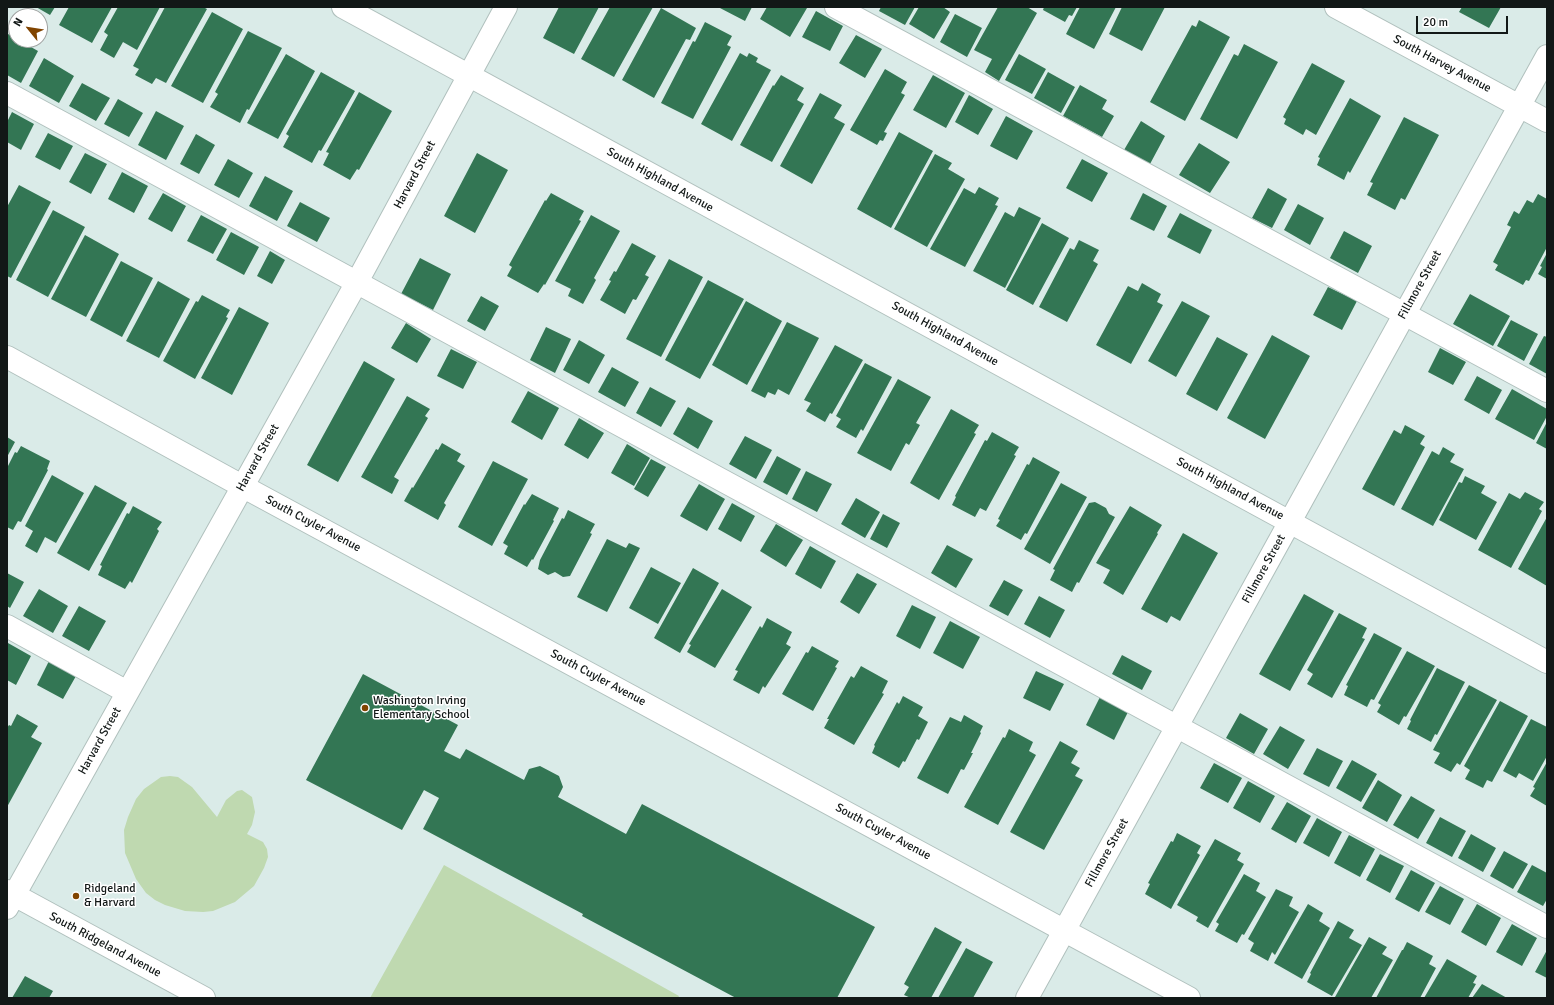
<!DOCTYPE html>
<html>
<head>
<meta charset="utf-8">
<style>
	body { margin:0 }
	#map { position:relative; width:1554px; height:1005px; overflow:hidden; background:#daebe8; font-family:Signika,sans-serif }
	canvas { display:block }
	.frame { position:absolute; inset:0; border:8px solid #121817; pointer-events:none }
	.north { position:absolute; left:8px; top:8px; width:40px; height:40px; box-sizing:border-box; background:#fff; border:1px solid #a0a3a2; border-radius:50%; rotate:300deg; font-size:11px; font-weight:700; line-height:16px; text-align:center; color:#121817 }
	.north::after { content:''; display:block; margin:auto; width:14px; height:18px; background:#814400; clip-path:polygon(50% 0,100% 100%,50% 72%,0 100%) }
	.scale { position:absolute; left:1416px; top:16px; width:92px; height:18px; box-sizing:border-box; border:2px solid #121817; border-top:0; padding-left:5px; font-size:12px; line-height:14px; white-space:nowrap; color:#121817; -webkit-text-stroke:3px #fff; paint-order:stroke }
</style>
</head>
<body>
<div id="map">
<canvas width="1554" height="1005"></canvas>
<div class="frame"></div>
<div class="north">N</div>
<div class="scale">20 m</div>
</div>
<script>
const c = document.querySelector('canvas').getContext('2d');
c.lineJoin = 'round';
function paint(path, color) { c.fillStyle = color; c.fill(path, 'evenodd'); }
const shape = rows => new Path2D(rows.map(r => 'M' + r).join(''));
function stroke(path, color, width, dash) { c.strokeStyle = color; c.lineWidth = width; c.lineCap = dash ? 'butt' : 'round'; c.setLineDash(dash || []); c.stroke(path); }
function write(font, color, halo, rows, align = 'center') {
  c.font = font + ' Signika,sans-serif'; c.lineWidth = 3; c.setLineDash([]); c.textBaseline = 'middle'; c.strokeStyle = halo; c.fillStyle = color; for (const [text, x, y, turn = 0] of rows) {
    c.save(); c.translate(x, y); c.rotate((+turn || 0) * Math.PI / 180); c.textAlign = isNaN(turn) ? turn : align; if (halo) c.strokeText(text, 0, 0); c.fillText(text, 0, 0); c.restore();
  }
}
paint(shape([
	[170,776,178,777,192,787,217,817,226,800,237,791,242,790,252,797,255,812,252,825,247,834,263,842,267,849,268,857,264,868,254,886,235,902,213,911,203,912,185,911,165,905,155,900,146,893,136,879,125,853,124,830,128,817,136,799,144,789,161,777],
	[444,865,679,996,678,998,370,998]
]), '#bfd9b0');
paint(shape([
	[36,7,55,7,50,15],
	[69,7,112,7,92,43,59,25],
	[118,7,160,7,137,50,123,42,114,58,100,50,108,35,104,32],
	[165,7,203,7,207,9,166,83,156,78,152,84,135,75,139,69,133,66],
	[559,7,599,7,574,54,543,38],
	[610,7,653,7,614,77,581,59],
	[718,7,752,7,745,21],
	[767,7,805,7,807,8,790,37,760,19],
	[881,7,915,7,905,25,879,11],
	[919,7,943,7,950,12,934,39,909,24],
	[998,7,1027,7,1037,13,999,81,985,72,992,59,974,50],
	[1044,7,1077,7,1072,16,1069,15,1065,22,1043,10],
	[1080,7,1116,7,1094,49,1066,34],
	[1122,7,1165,7,1142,51,1109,34],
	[1462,7,1501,7,1489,28,1459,12],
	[661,8,696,28,690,40,686,39,654,98,622,80],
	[816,11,843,26,830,51,802,37],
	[212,12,243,29,203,103,171,86],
	[955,14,982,28,967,57,940,42],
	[1199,20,1230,37,1185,121,1150,102,1192,25,1196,27],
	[705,22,732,36,727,45,731,47,693,119,661,103,693,41,695,42],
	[248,31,282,48,249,110,247,109,240,123,210,107,218,94,215,92],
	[8,34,38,51,21,83,7,75],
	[856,35,882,49,865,78,839,63],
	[1244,44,1278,62,1237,139,1200,119,1234,54,1238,56],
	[740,53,747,57,749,53,758,58,756,62,771,70,732,141,701,124],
	[286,54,315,71,278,139,247,123],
	[1019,54,1046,69,1032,94,1005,80],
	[44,58,74,76,59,103,29,86],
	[1312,63,1345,81,1316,135,1306,129,1303,135,1284,124,1286,119,1283,117],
	[885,69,907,82,901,93,905,95,884,132,887,133,883,141,880,140,877,145,850,130],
	[321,72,355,91,321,151,319,150,312,163,283,147,289,136,286,134],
	[1048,72,1075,87,1061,113,1034,98],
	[781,75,804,88,797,100,804,104,772,162,740,145,773,85,774,86],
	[933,75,965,93,946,128,913,110],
	[82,83,110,98,96,121,69,106],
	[1080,85,1107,100,1102,109,1114,116,1102,137,1063,116],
	[359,92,392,111,359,170,357,169,350,180,323,165,329,153,326,152],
	[820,93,842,105,834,118,845,124,812,184,780,166],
	[969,95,993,109,978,135,955,122],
	[1350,98,1381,116,1350,173,1348,171,1344,180,1317,165,1320,158,1318,157],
	[118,99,143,113,129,137,104,124],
	[156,111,184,126,166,160,138,145],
	[12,112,34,124,21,150,7,142,7,122],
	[1006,116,1033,131,1017,160,990,146],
	[1404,117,1439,135,1405,200,1401,198,1395,210,1367,195,1373,183,1370,182],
	[1141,121,1165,136,1150,164,1124,150],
	[899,132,933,151,891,228,857,209],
	[48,133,73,146,60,170,35,157],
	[196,134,215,145,199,174,180,164],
	[1199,143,1230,162,1210,193,1179,175],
	[85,153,107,164,91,194,69,182],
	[477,153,508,170,475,233,444,216],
	[935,154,952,163,948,169,965,179,927,247,894,229],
	[228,159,253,173,239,198,214,185],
	[1082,159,1108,173,1092,202,1066,188],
	[122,172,148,186,134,213,108,199],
	[265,176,293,191,277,221,249,206],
	[19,185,51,202,11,278,7,276,7,207],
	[979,187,999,198,995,205,998,206,965,267,930,249,964,188,975,194],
	[1268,188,1287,199,1272,228,1252,218],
	[163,193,186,206,172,232,148,219],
	[551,193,584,211,579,220,581,221,545,285,544,284,538,293,507,276,512,267,509,265,545,200,546,201],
	[1143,193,1167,206,1154,231,1130,219],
	[1538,194,1547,199,1547,247,1529,281,1526,280,1523,285,1495,270,1498,265,1493,262,1511,227,1507,225,1514,211,1519,214,1527,200,1533,203],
	[300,202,330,218,317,242,287,226],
	[1298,204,1324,218,1310,245,1284,230],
	[1019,207,1041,218,1005,288,973,271,1005,212,1014,217],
	[53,210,85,227,48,297,16,280],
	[1180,213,1212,230,1200,254,1167,237],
	[201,215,227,229,213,254,187,241],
	[591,215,620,231,594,278,596,280,583,304,568,296,571,289,555,281],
	[1042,223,1069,238,1033,305,1006,290],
	[1344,231,1372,246,1358,273,1330,258],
	[231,232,259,247,244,275,216,260],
	[85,235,119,254,86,317,51,299],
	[1079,240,1099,250,1093,261,1098,264,1067,322,1039,307,1070,248,1074,250],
	[632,243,656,256,645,275,649,277,636,300,633,299,625,314,600,300,611,281,609,280,614,271,616,272],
	[270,251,285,260,272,284,257,276],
	[1547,253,1547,279,1538,274,1542,267,1540,266],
	[420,258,451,274,433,310,401,294],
	[669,259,703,277,661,357,626,339],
	[121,261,153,278,122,337,90,320],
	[708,280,744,299,700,379,665,360],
	[158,281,190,299,159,358,126,341],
	[1142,283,1161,294,1157,302,1163,305,1131,364,1096,345,1128,286,1138,291],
	[1328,287,1357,301,1342,330,1313,315],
	[1470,294,1510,316,1493,346,1453,324],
	[202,295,230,310,226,317,228,318,195,379,163,361,196,301,198,302],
	[481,296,499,306,485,331,467,321],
	[746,301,782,321,747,385,712,365],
	[1182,301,1210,316,1176,377,1148,361],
	[239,307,269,323,232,395,201,378],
	[1511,320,1538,334,1524,361,1497,346],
	[787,322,819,338,789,395,778,389,775,395,768,392,765,398,751,391],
	[406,323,431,339,417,363,391,348],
	[546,327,571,339,555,373,530,360],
	[1272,335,1310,356,1265,439,1227,418],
	[1544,336,1547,337,1547,374,1529,364],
	[1217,337,1248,354,1217,411,1186,394],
	[579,340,605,355,589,384,563,370],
	[835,345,863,360,832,414,830,413,825,422,806,411,811,403,804,400],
	[1440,348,1466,362,1453,385,1428,372],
	[451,349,477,362,463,389,437,376],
	[364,361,395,379,338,482,307,465],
	[865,363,892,377,863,431,861,429,856,438,836,427,841,419,836,416],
	[612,367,639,382,625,407,598,392],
	[1477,376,1502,390,1489,414,1464,400],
	[898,379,931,397,916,423,920,425,909,445,906,443,891,471,857,453],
	[650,387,676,401,661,427,636,413],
	[1512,389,1547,409,1547,416,1534,440,1495,419],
	[528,391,559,408,542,440,511,422],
	[407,396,430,409,425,416,428,418,394,477,399,480,392,494,361,477],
	[688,407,713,421,698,449,673,434],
	[951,409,979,425,974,433,976,434,939,500,910,483],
	[579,418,604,433,588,459,564,445],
	[1547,422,1547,449,1536,443],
	[1405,425,1425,436,1420,444,1425,447,1394,506,1362,489,1394,430,1401,434],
	[992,432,1019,447,1014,455,1016,456,986,511,980,508,975,517,952,505,956,497,955,496,985,440,987,441],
	[745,436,772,450,756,479,729,464],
	[7,437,15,442,7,457],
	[442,443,461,454,457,461,465,466,444,503,446,505,438,520,404,501,412,487,413,488,436,449,438,450],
	[627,444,650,458,634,486,611,473],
	[21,446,50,461,47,469,48,470,21,522,18,521,13,530,7,527,7,468,15,452,17,453],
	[1443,447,1455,454,1450,462,1464,469,1433,526,1401,509,1432,451,1439,455],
	[777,456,801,469,787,495,763,482],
	[1033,457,1060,472,1027,534,1025,533,1021,540,996,526,1000,520,998,519,1027,464,1029,465],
	[651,459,666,467,648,497,634,489],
	[493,461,528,479,492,546,458,527],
	[806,471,832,484,817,512,792,499],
	[52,475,84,493,56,543,45,537,37,553,25,546,33,531,25,526],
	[1465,476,1485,486,1481,493,1497,502,1476,540,1439,520,1459,482,1462,483],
	[1061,483,1087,497,1050,564,1024,549],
	[699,484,725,499,707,531,680,516],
	[95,485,127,503,89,571,57,553],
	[1525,492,1544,502,1539,509,1542,511,1511,568,1478,550,1509,493,1520,499],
	[532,494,559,508,553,520,554,521,533,560,532,559,527,567,504,554,508,546,503,543,524,504,525,505],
	[856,498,880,512,865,538,841,524],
	[1095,502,1106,508,1109,514,1115,517,1079,583,1077,582,1072,592,1050,580,1055,570,1053,569,1089,503],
	[732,503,755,516,741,542,718,529],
	[133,506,162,522,157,529,159,531,132,583,130,581,125,589,98,575,102,566,100,565,127,513,129,514],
	[1130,506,1162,525,1157,533,1158,534,1123,595,1103,583,1110,570,1096,563],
	[568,510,595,524,590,533,592,534,570,576,563,577,555,572,548,575,538,569,540,560,562,518,564,519],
	[883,514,900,523,887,548,870,539],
	[1547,517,1547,586,1518,569],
	[776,524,803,540,786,567,760,551],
	[1183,533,1218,553,1180,621,1171,616,1167,623,1141,609],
	[607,539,626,548,629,543,640,548,607,612,577,597],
	[947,545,973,559,956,588,931,573],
	[810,546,836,561,821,589,795,574],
	[651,567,681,583,658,624,629,608],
	[693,568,719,583,680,653,654,638],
	[7,573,24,582,10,608,7,606],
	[857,573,877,584,859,614,840,602],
	[1004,580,1023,590,1008,616,989,606],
	[39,589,68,606,53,633,23,616],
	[722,589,752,607,715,668,687,652,691,645,689,644],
	[1304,594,1334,611,1290,691,1259,674],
	[1039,596,1065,610,1050,638,1024,624],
	[912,605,936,617,920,649,896,636],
	[79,606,106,621,89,651,62,636],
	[1339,613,1367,628,1362,638,1365,639,1332,698,1307,684,1313,674,1307,670],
	[767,618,792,632,786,644,791,647,765,688,763,686,759,694,733,680,738,671,735,670,760,626,762,628],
	[950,621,980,637,963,669,933,653],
	[1374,633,1402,648,1374,700,1371,699,1367,707,1344,695,1348,686,1346,685],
	[8,643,31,656,16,685,7,680],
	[812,646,839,661,835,667,837,668,813,711,782,694,806,652,808,653],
	[1407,651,1435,666,1406,717,1404,716,1399,725,1377,712,1381,705,1378,703],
	[1122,655,1152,671,1142,690,1112,674],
	[49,661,76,676,63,699,37,685],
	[861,666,888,681,882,693,884,694,854,745,824,728,829,719,827,719,851,676,854,678],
	[1437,668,1465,682,1437,735,1435,734,1431,742,1407,729,1411,721,1410,720],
	[1036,671,1064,684,1050,711,1023,698],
	[363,674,458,725,444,751,460,759,466,749,524,780,529,769,540,766,559,776,563,787,558,797,626,834,642,804,875,927,837,998,736,998,582,916,583,914,423,829,439,798,424,790,402,830,306,780],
	[1469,685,1497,700,1460,765,1457,763,1451,772,1434,763,1440,753,1433,750],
	[903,696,923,707,918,716,928,722,919,740,917,739,905,762,903,761,899,768,872,753,875,746,874,745,897,702,899,704],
	[1100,697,1128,712,1114,740,1086,725],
	[1500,701,1528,716,1492,782,1487,780,1483,788,1465,779,1470,770,1464,766],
	[1240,713,1268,729,1254,754,1226,738],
	[17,714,38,726,31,737,42,743,7,807,7,728,9,725,11,726],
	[964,715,983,726,980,732,981,733,971,753,973,753,964,770,961,769,948,794,917,778,950,717,961,722],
	[1531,719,1547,727,1547,756,1533,781,1519,773,1516,778,1503,771],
	[1280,726,1305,740,1288,769,1263,754],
	[1009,729,1033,742,1029,751,1036,755,998,825,964,807,1003,737,1005,738],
	[1060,741,1078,751,1071,763,1080,768,1075,776,1083,780,1044,850,1010,832],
	[1317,748,1343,761,1329,787,1303,774],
	[1352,760,1377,774,1361,802,1336,788],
	[1547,762,1547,806,1530,796,1535,788,1533,787],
	[1214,763,1242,778,1228,803,1200,788],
	[1378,780,1402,795,1387,822,1362,808],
	[1248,781,1275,796,1260,823,1233,808],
	[1411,796,1435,810,1418,839,1393,825],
	[1287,802,1311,816,1296,843,1271,829],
	[1440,817,1466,831,1452,857,1426,843],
	[1317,818,1342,832,1329,857,1303,843],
	[1177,833,1201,846,1197,853,1200,855,1171,909,1145,894,1150,884,1148,883,1171,841,1173,842],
	[1471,834,1496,848,1483,872,1458,858],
	[1349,835,1375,849,1360,877,1334,863],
	[1215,839,1241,853,1237,860,1244,864,1208,928,1196,921,1198,917,1177,905],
	[1504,851,1528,864,1513,889,1490,876],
	[1380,854,1404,866,1390,893,1366,880],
	[1532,865,1547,873,1547,899,1543,906,1517,892],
	[1411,870,1435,883,1419,912,1395,899],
	[1244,874,1260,883,1256,891,1266,897,1244,935,1242,934,1237,943,1215,931,1219,924,1216,922],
	[1440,886,1464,899,1450,925,1425,912],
	[1276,889,1293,897,1289,906,1299,912,1275,955,1272,952,1268,961,1250,951,1254,943,1248,939],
	[1308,904,1323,913,1319,921,1330,928,1302,979,1274,963],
	[1477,904,1501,918,1486,946,1461,932],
	[1338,921,1354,930,1349,938,1362,945,1332,996,1307,982,1311,974,1310,973],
	[1512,924,1537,938,1522,966,1496,952],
	[935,927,962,942,931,998,911,998,904,995,909,987,904,984],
	[1369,937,1387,947,1382,954,1393,960,1371,998,1338,998,1335,997],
	[1407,942,1433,956,1429,964,1436,968,1420,998,1376,998,1402,950,1403,950],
	[966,948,993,962,973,998,938,998],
	[1547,950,1547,978,1535,972],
	[1447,959,1477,976,1473,983,1476,984,1468,998,1424,998],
	[25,976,53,991,49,998,12,998],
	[1482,984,1507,998,1472,998]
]), '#337654');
const minor = shape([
	[343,7,1547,662],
	[836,7,1547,391],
	[1336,7,1547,121],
	[7,93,1547,927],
	[7,357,242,486,1189,998],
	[7,626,127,692],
	[7,891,204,998],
	[7,908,357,282,506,7],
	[1027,998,1547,56]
]);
stroke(minor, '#b0c0bd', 24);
stroke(minor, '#fff', 22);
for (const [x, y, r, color] of [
	[365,708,4,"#814400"],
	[76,896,4,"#814400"]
]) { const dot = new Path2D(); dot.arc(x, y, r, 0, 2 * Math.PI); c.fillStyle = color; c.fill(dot); stroke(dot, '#fff', 1.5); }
write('12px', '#121817', '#fff', [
	["South Harvey Avenue",1442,64,28],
	["Harvard Street",415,175,-62],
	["South Highland Avenue",660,180,29],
	["Fillmore Street",1420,285,-61],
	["South Highland Avenue",945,334,29],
	["Harvard Street",258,458,-61],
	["South Highland Avenue",1230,489,28],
	["South Cuyler Avenue",313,524,28],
	["Fillmore Street",1264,569,-61],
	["South Cuyler Avenue",598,678,28],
	["Harvard Street",100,741,-61],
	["South Cuyler Avenue",883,832,28],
	["Fillmore Street",1107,853,-61],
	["South Ridgeland Avenue",105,945,28]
]);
write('12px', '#121817', '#fff', [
	["Washington Irving",373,701],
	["Elementary School",373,715],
	["Ridgeland",84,889],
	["& Harvard",84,903]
], 'left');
</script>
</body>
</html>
